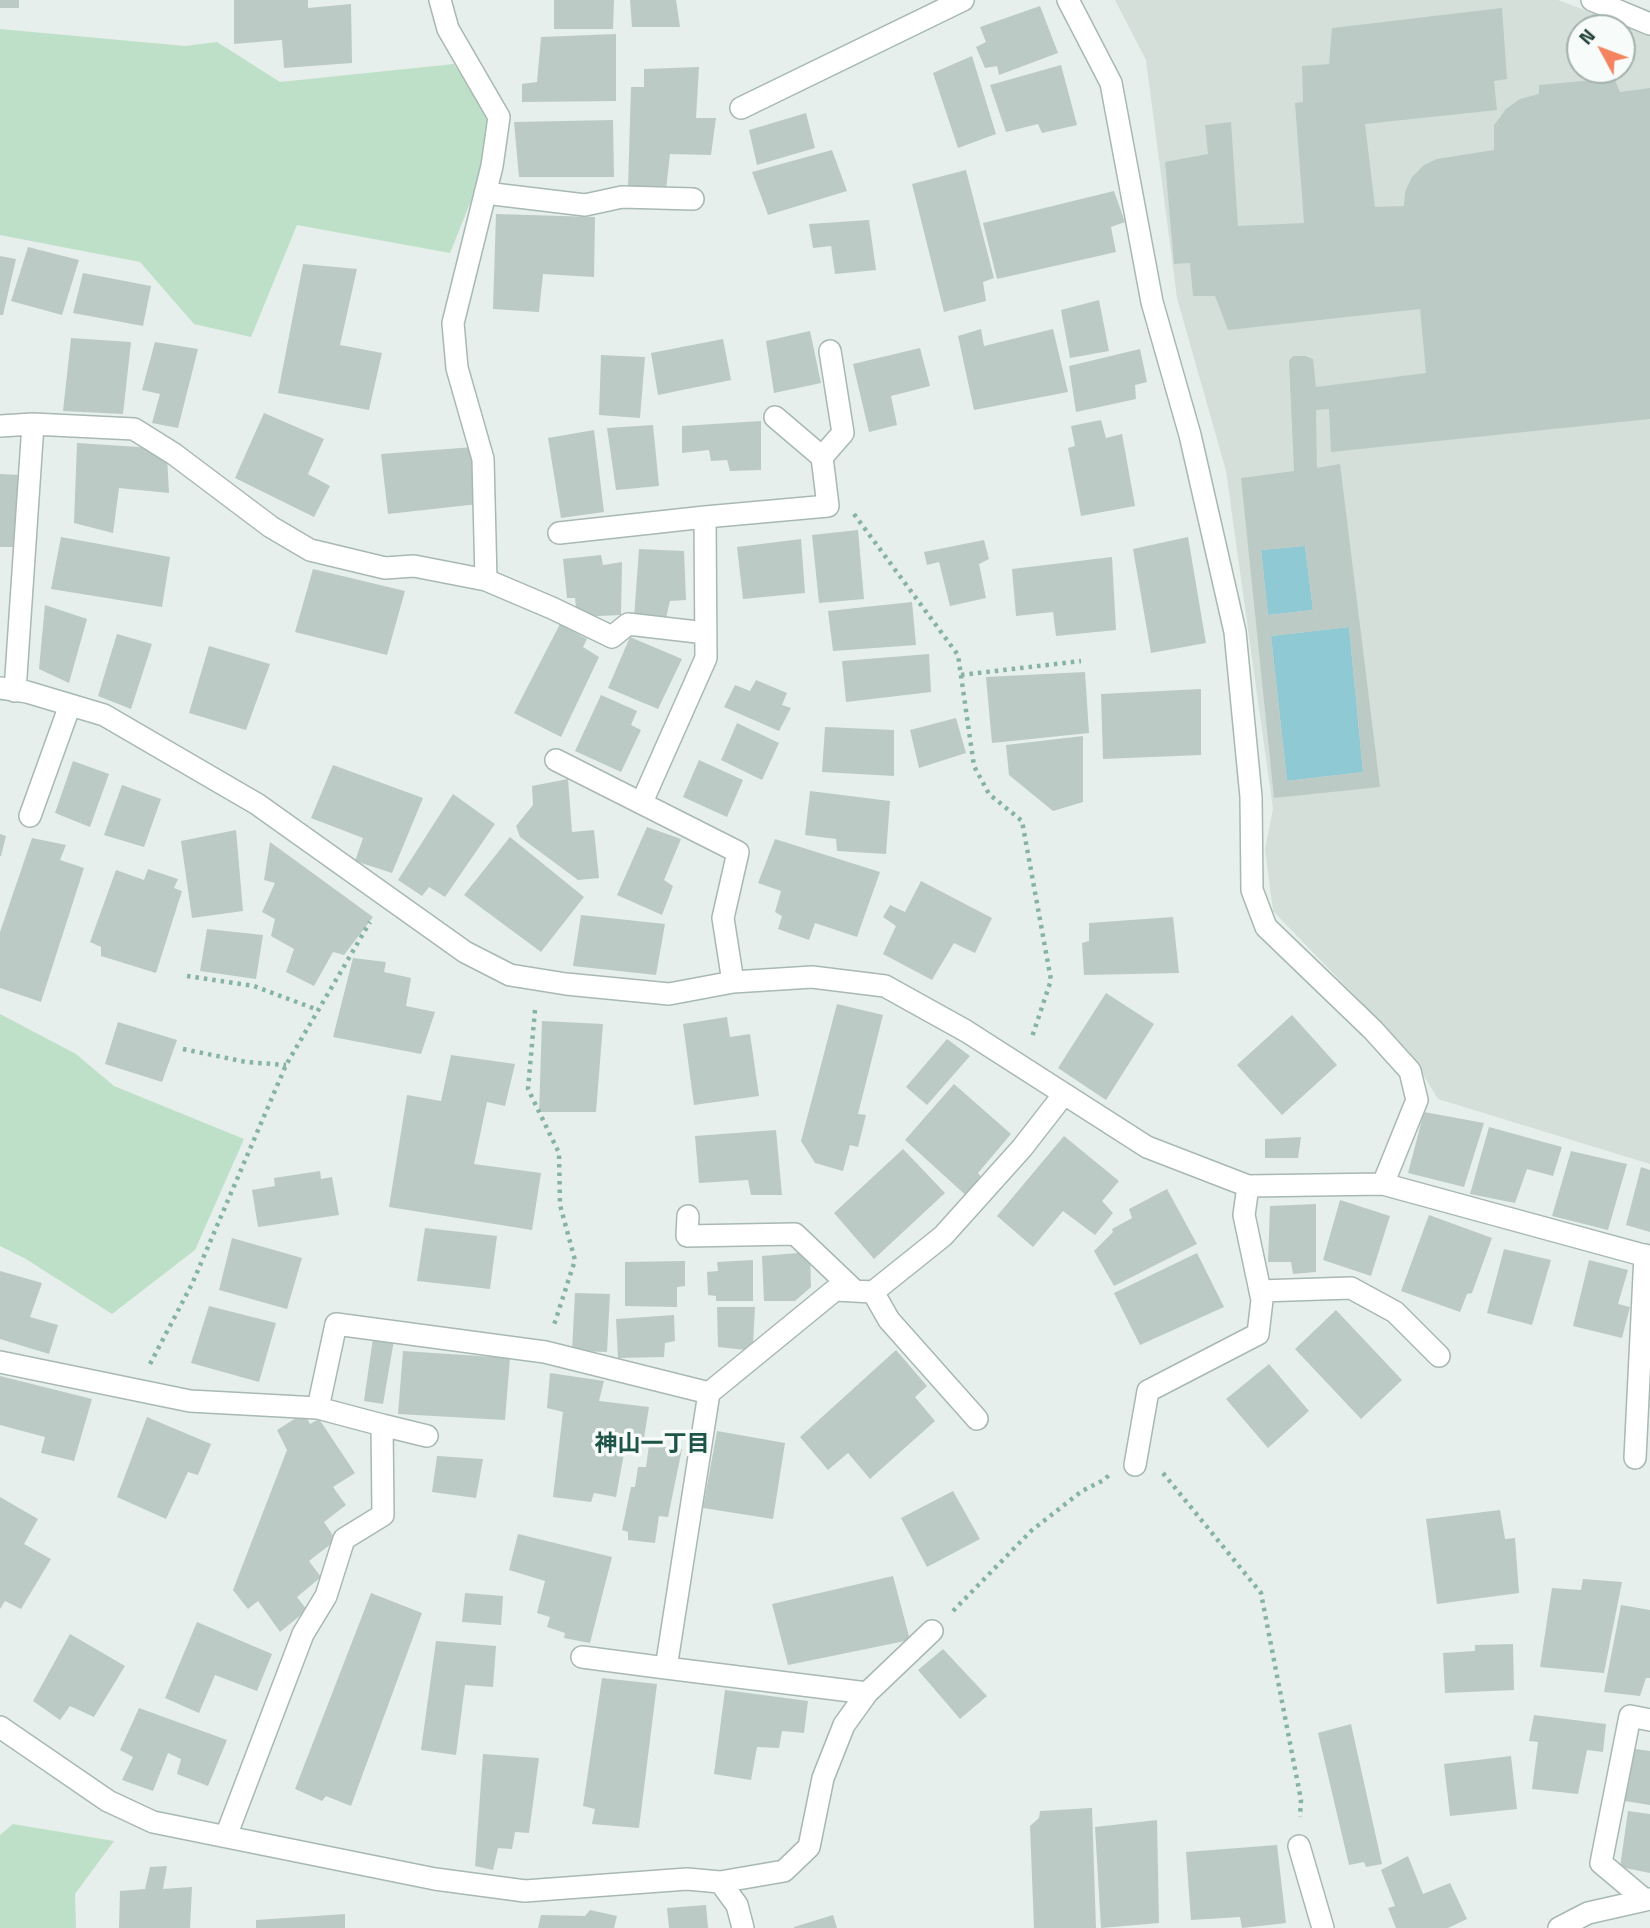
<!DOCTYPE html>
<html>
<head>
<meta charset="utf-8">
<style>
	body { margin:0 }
	#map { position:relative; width:1650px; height:1928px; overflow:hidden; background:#e6efeb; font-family:"Titillium Web",sans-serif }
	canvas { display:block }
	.north { position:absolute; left:1566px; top:14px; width:70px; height:70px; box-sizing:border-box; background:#f7fbf9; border:2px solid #a3b1ad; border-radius:50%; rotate:311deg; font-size:19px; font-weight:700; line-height:28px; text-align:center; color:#24423a }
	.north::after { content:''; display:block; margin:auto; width:24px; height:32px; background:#f4845f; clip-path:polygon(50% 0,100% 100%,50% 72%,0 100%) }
</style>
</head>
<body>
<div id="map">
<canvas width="1650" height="1928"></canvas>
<div class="north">N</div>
</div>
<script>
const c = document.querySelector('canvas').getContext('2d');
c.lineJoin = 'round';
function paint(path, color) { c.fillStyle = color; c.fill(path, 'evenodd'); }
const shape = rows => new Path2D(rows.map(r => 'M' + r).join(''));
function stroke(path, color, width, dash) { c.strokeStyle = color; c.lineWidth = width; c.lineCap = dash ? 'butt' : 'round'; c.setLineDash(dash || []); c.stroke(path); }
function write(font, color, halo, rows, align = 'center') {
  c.font = font + ' "Titillium Web","Noto Sans JP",sans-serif'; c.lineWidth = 7; c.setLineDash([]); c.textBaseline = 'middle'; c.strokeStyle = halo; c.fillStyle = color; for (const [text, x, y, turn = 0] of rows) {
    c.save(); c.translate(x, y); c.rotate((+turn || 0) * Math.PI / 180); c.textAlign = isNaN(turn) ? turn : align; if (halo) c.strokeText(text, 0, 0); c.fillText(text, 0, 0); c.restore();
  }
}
paint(shape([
	[1115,0,1558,0,1650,35,1650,1164,1438,1099,1410,1053,1273,911,1265,849,1273,809,1226,471,1177,298,1146,60],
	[1580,28,1622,28,1622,70,1580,70]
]), '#d4dfda');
paint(shape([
	[0,29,185,46,217,42,280,82,454,64,488,118,483,171,450,253,297,225,251,337,194,324,140,262,0,235],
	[0,1014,76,1054,114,1086,244,1139,195,1250,112,1314,26,1259,0,1246],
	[13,1824,114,1841,75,1894,76,1928,0,1928,0,1835]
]), '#bfe0c8');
paint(shape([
	[1305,546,1313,610,1268,615,1261,550],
	[1349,627,1363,772,1287,781,1271,636]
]), '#8ec9d4');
paint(shape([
	[0,0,19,0,19,8,0,8],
	[234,0,308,0,308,8,351,4,352,63,284,68,282,40,234,44],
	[554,0,614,0,613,29,554,29],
	[630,0,676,0,680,27,632,27],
	[1040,6,1058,53,999,75,997,66,985,68,976,47,986,42,980,27],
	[1502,8,1507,79,1494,81,1497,110,1365,124,1375,207,1404,206,1405,192,1412,177,1424,165,1437,159,1494,150,1494,125,1506,109,1520,99,1539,94,1539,85,1614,78,1620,92,1650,88,1650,419,1331,452,1329,409,1316,410,1317,468,1340,464,1380,787,1274,798,1241,478,1294,471,1289,361,1293,356,1305,356,1313,359,1316,387,1426,373,1420,309,1228,330,1215,296,1193,296,1190,263,1174,264,1165,162,1208,154,1205,125,1231,122,1238,226,1304,223,1295,103,1303,102,1302,66,1329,64,1332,28],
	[1305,546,1313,610,1268,615,1261,550],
	[1349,627,1363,772,1287,781,1271,636],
	[616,34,616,101,522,102,522,84,537,82,541,37],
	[972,56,996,134,958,148,933,73],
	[1061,65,1077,125,1042,133,1038,124,1006,132,990,85],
	[699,67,696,118,716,118,711,155,670,154,666,190,628,187,631,87,644,87,644,69],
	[806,113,815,148,757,165,749,130],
	[613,120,614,177,519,177,514,122],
	[832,150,847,191,768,215,752,172],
	[966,170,994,278,983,282,986,301,944,312,912,184],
	[1114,191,1125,222,1111,227,1116,252,997,279,983,223],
	[496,214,595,217,594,277,543,274,539,312,493,309],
	[869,220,876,270,835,274,831,246,813,248,809,224],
	[28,247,79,260,62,315,11,301],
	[0,256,16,259,3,315,0,315],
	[303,264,357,269,340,345,382,353,369,410,278,393],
	[83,273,151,286,143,326,73,313],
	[1099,300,1109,351,1070,358,1061,310],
	[981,329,984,346,1053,329,1068,392,974,410,958,336],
	[810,331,821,383,774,393,766,341],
	[71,338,131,342,123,414,63,411],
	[723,339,731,380,658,395,651,353],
	[155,342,198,349,178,428,152,423,160,394,142,390],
	[920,348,930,386,891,396,897,425,869,432,853,364],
	[1140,349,1147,382,1135,385,1136,399,1076,412,1069,366],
	[601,355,645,357,640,418,599,415],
	[264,413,324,439,308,474,330,486,314,517,235,478],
	[1101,420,1106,438,1122,434,1135,506,1081,516,1068,448,1075,446,1071,426],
	[761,421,761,470,730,471,727,460,711,461,709,450,682,453,682,426],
	[653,425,659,486,616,490,607,428],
	[594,430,604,512,561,518,548,438],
	[77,443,154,448,167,456,169,493,119,488,113,533,74,523],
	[474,447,478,504,388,514,381,454],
	[0,474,20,475,13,547,0,547],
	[858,530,864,599,819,603,812,535],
	[61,537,170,557,162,607,51,589],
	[1188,537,1206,643,1151,653,1133,549],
	[801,539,805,593,743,599,737,547],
	[984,540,989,559,979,564,986,598,950,606,939,562,927,565,924,552],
	[639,549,684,551,686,600,670,601,666,618,634,618],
	[601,555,603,565,622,562,621,615,577,617,575,598,567,598,563,559],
	[1112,557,1116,630,1056,636,1053,612,1016,616,1012,569],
	[313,569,405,591,387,655,295,632],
	[912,602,916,645,833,651,828,611],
	[45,605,87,619,69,683,39,669],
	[560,624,587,639,583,647,599,657,561,737,514,713],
	[117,634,152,644,131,709,98,696],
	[630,637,682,659,658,709,608,688],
	[209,646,270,664,246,730,189,713],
	[929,654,931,692,846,702,842,661],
	[1085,672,1089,733,992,743,986,677],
	[756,680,787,693,782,705,791,708,779,731,724,707,735,685,750,691],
	[1201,689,1201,755,1103,759,1101,694],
	[601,695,637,711,631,725,641,730,621,772,575,751],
	[956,718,966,753,919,768,910,730],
	[737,723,779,743,762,780,721,760],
	[825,727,894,730,894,776,822,772],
	[1083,736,1083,802,1053,811,1009,775,1006,745],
	[699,760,743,780,727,817,683,797],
	[73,761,109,774,90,827,55,813],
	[333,765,423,798,392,873,355,861,363,838,311,818],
	[568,779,572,832,594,830,599,878,578,880,520,837,516,826,533,805,532,786],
	[122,785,161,799,144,847,104,835],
	[810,791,890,801,886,854,837,851,836,839,805,835],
	[453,794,495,824,445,897,429,887,422,896,398,880],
	[647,827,681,839,664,880,673,886,662,915,617,895],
	[236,830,243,911,192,918,181,841],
	[0,834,6,836,1,856,0,856],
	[510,837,584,897,541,952,464,895],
	[32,838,66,845,60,860,84,868,41,1002,0,988,0,932],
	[775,839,880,872,857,937,815,923,809,940,778,929,782,916,775,912,781,891,758,883],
	[270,842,373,917,344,955,333,952,314,986,286,972,294,949,271,936,275,919,262,912,275,883,264,880],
	[148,869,178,879,174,888,182,891,156,973,101,956,101,947,90,942,116,870,144,880],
	[921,881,992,918,975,953,954,943,932,980,883,954,896,926,883,917,890,905,905,912],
	[581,915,665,924,656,975,573,966],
	[1173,917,1179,973,1084,975,1082,943,1089,941,1089,923],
	[207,929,263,935,256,979,200,971],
	[353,958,386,962,384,972,411,978,406,1006,435,1012,421,1054,333,1037],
	[1106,993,1154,1024,1106,1100,1058,1068],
	[837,1004,883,1015,858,1114,866,1115,858,1147,850,1145,843,1171,815,1163,801,1141],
	[1292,1015,1337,1065,1282,1115,1237,1065],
	[727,1017,730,1037,750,1034,759,1096,694,1105,683,1024],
	[542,1021,603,1024,596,1112,539,1112],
	[118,1022,177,1040,162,1082,105,1064],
	[947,1039,970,1056,927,1105,906,1087],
	[451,1055,515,1064,505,1106,487,1102,474,1164,541,1173,532,1230,389,1207,407,1095,441,1101],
	[954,1084,1011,1134,978,1173,986,1183,971,1200,905,1140],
	[1424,1112,1484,1123,1464,1187,1408,1173],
	[1489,1127,1562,1147,1553,1176,1527,1169,1515,1203,1470,1194],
	[776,1130,782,1195,751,1195,748,1180,699,1183,695,1136],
	[1064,1136,1119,1181,1102,1201,1113,1213,1095,1235,1063,1211,1033,1247,997,1216],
	[1301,1137,1298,1158,1265,1158,1265,1139],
	[903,1149,945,1193,874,1259,834,1213],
	[1571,1151,1627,1164,1608,1230,1552,1216],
	[1641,1167,1650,1170,1650,1232,1626,1225],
	[320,1171,321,1179,332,1177,339,1215,258,1227,252,1190,275,1186,274,1178],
	[1167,1189,1197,1244,1114,1286,1094,1251,1113,1232,1112,1229,1132,1218,1129,1209],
	[1340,1200,1390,1216,1371,1276,1323,1260],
	[1316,1204,1316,1272,1293,1274,1291,1262,1268,1262,1270,1206],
	[1429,1215,1492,1238,1472,1293,1467,1294,1460,1312,1401,1291],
	[425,1228,497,1236,490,1289,417,1281],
	[232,1238,302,1258,287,1309,219,1290],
	[1504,1249,1551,1260,1532,1325,1487,1313],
	[810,1252,811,1287,795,1301,764,1301,762,1256],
	[1197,1253,1224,1307,1140,1345,1114,1293],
	[753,1260,753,1301,716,1301,716,1296,708,1295,707,1272,718,1271,717,1262],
	[1589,1260,1628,1270,1618,1304,1630,1307,1622,1338,1573,1326],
	[685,1261,685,1286,677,1287,677,1307,625,1306,625,1262],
	[0,1271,42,1283,30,1317,58,1325,49,1354,0,1339],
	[575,1293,610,1294,607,1352,572,1351],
	[209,1306,276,1323,259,1382,191,1363],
	[717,1307,755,1307,753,1344,746,1350,718,1347],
	[1336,1310,1402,1380,1361,1419,1295,1349],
	[674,1315,675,1341,665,1343,664,1357,618,1358,616,1319],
	[373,1338,394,1340,383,1404,364,1401],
	[896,1350,927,1386,915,1397,935,1421,870,1479,848,1453,828,1470,800,1437],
	[403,1351,510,1358,505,1420,398,1414],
	[1269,1364,1309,1411,1268,1448,1226,1399],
	[550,1373,604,1381,599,1401,649,1407,642,1450,625,1448,616,1497,594,1493,591,1502,553,1497,563,1412,547,1408],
	[0,1376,92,1399,74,1461,41,1453,45,1437,0,1425],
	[304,1413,310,1424,319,1419,355,1473,333,1487,346,1505,324,1522,336,1540,309,1561,321,1577,297,1597,307,1610,280,1632,258,1601,248,1609,233,1590,287,1450,277,1430],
	[147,1417,211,1444,198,1475,188,1472,166,1519,117,1497],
	[717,1431,785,1443,773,1519,703,1508],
	[649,1445,682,1449,668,1517,659,1516,655,1543,628,1540,628,1532,622,1530,631,1487,635,1487,638,1467,646,1467],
	[437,1456,483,1459,476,1498,432,1492],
	[953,1491,980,1539,927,1567,901,1518],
	[0,1497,38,1519,24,1544,51,1559,21,1609,5,1601,0,1609],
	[1500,1510,1505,1539,1515,1538,1519,1593,1437,1604,1426,1519],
	[518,1534,612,1557,590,1643,564,1638,565,1633,547,1627,550,1617,537,1613,545,1581,509,1570],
	[893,1576,910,1640,788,1665,772,1604],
	[1583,1579,1622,1582,1604,1673,1540,1667,1552,1588,1581,1590],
	[371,1593,422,1613,351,1806,326,1796,322,1801,295,1789],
	[465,1593,503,1596,501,1625,462,1622],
	[1621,1605,1650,1610,1650,1678,1646,1678,1640,1696,1604,1692],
	[197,1622,272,1654,257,1691,215,1675,199,1713,165,1698],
	[70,1634,125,1666,94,1717,70,1706,60,1720,33,1701],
	[436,1641,496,1646,493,1687,465,1685,456,1755,421,1750],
	[1513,1644,1514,1690,1445,1693,1443,1653,1475,1651,1475,1645],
	[943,1649,987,1696,960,1719,918,1670],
	[602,1678,657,1684,639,1828,592,1824,595,1809,583,1806],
	[725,1690,808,1701,804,1733,782,1731,779,1748,757,1747,751,1780,714,1774],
	[139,1708,227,1740,208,1786,177,1774,181,1759,168,1753,153,1791,122,1780,133,1757,120,1750],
	[1534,1715,1606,1724,1603,1752,1587,1750,1578,1794,1532,1789,1538,1742,1529,1741],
	[1351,1724,1382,1864,1366,1867,1364,1862,1349,1865,1318,1733],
	[1628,1748,1650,1751,1650,1805,1618,1800],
	[483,1754,539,1758,529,1833,515,1832,512,1849,498,1848,493,1870,475,1866],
	[1511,1756,1517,1809,1450,1816,1444,1764],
	[1092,1808,1096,1928,1034,1928,1030,1826,1039,1818,1040,1811],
	[1628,1811,1650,1814,1650,1873,1620,1867],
	[1157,1820,1159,1923,1101,1928,1095,1827],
	[1277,1845,1286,1923,1242,1928,1240,1917,1191,1920,1186,1852],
	[1408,1856,1423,1894,1450,1883,1467,1919,1448,1928,1396,1928,1388,1908,1395,1906,1381,1870],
	[167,1866,163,1889,192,1887,190,1928,119,1928,120,1891,145,1889,150,1867],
	[706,1905,708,1928,669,1928,667,1908],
	[590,1910,617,1916,614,1928,538,1928,541,1915,585,1916],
	[345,1914,345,1928,256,1928,256,1920],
	[833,1915,837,1928,794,1928,794,1927]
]), '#bbcac4');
const minor = shape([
	[440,0,448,29,499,117,492,166,453,323,457,368,483,459,486,580,552,608,612,637,628,624,706,633],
	[1068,0,1111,83,1152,302,1190,435,1235,632,1251,797,1252,890,1266,927,1373,1030,1410,1071,1417,1100,1383,1184],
	[1592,0,1650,24],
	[741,108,963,0],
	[485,193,585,205,622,197,693,199],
	[775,417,822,457],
	[0,426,33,424,134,429,174,454,271,527,310,550,385,568,414,566,486,580],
	[705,517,828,506,822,457,843,433,830,351],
	[559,533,705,517,706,658,642,802],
	[0,688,27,692,104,715,257,804,465,952,510,975,566,984,669,994,733,982,812,977,885,986,966,1031,1147,1147,1248,1186,1383,1184,1650,1257],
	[15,691,33,424],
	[556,760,738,852,723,918,733,982],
	[30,816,70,705],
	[688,1216,687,1236,795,1234,855,1291],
	[1260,1291,1351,1288,1395,1312,1439,1356],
	[873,1292,889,1320,977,1419],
	[0,1362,190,1401,318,1408,336,1324,545,1352,709,1393,835,1290,873,1292,943,1236,1022,1148,1064,1094],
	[709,1393,666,1668,867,1693,844,1725,823,1778,809,1847,784,1871,720,1882],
	[382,1425,427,1436],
	[1635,1458,1645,1255],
	[1135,1465,1148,1391,1258,1334,1262,1300,1244,1215,1248,1186],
	[582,1657,666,1668],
	[867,1693,932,1631],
	[0,1727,108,1801,153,1822,435,1879,525,1891,687,1879,720,1882,737,1905,743,1928],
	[226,1836,303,1634,326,1596,344,1539,383,1515,382,1425,318,1408],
	[1299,1846,1323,1928],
	[1645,1900,1601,1863,1630,1716,1650,1720],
	[1559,1928,1588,1913,1650,1899]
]);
stroke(minor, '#a8b8b2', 24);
stroke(shape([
	[854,514,958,655,974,766,989,794,1022,821,1051,980,1032,1037],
	[961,675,1081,661],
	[187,976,254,986,318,1010],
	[535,1010,528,1089,559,1153,560,1205,575,1260,554,1325],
	[183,1049,246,1062,286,1065],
	[150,1364,192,1284,286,1065,370,922],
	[1163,1473,1261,1593,1301,1800,1300,1817],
	[953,1611,1031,1531,1082,1491,1104,1480,1109,1475]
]), '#86b3a5', 4.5, [3.5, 5]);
stroke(minor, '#fff', 21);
write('bold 23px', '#1f5548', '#f7fbf9', [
	["神山一丁目",652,1445]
]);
</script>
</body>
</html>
